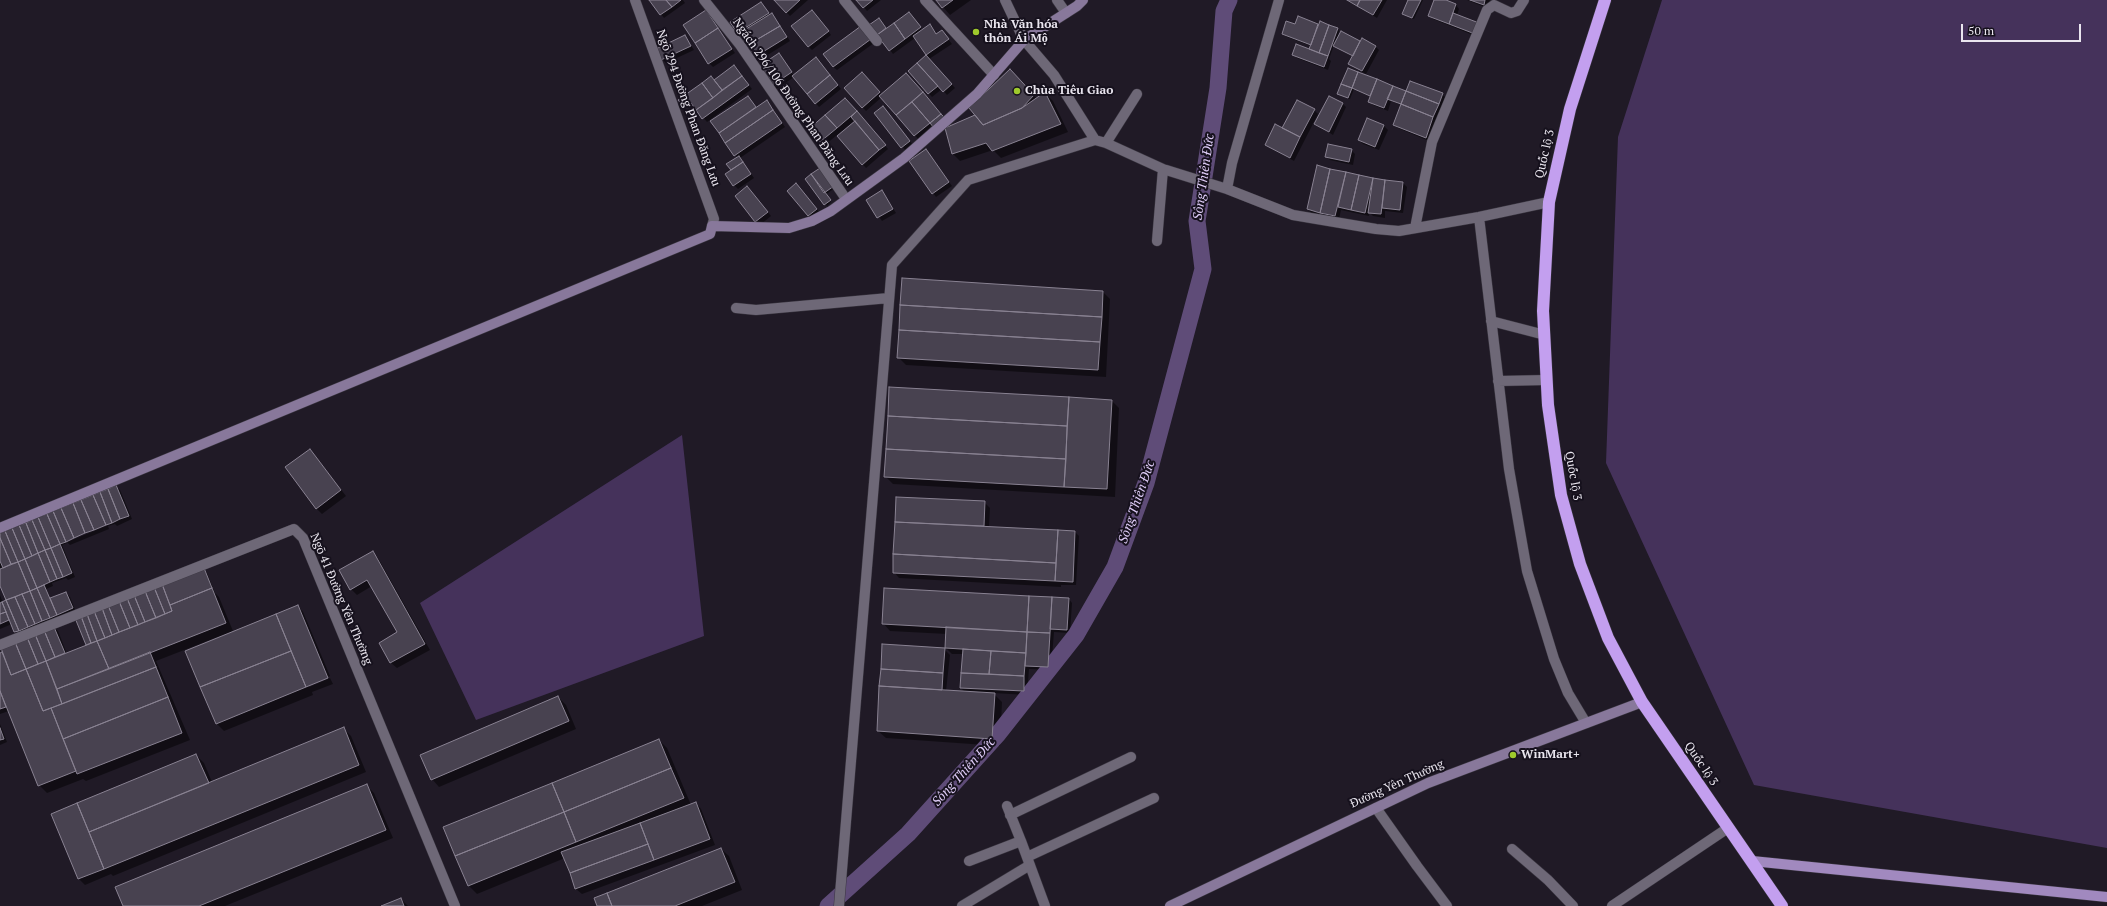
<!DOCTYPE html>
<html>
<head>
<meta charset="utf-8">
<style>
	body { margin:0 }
	#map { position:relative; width:2107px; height:906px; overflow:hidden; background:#201a26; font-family:"PT Serif",serif }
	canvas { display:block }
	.scale { position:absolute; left:1961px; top:24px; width:120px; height:18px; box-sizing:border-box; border:2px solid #eae6ef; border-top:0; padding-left:5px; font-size:12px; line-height:14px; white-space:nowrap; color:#eae6ef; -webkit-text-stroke:3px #16111d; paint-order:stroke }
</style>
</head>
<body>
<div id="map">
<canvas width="2107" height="906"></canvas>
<div class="scale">50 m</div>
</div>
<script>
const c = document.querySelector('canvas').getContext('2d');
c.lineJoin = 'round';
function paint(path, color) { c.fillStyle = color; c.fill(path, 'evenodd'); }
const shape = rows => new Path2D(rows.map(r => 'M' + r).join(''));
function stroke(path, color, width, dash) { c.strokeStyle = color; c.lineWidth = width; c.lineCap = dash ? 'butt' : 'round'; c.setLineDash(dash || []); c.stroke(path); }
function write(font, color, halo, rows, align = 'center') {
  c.font = font + ' "PT Serif",serif'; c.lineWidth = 4; c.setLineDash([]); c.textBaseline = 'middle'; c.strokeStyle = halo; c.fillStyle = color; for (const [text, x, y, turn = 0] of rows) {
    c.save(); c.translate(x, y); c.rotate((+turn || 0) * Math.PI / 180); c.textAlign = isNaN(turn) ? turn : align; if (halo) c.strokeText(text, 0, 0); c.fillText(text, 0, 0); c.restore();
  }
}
paint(shape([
	[1662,0,2107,0,2107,848,1754,785,1606,463,1618,137],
	[682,435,704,636,476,720,420,603]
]), '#45325b');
paint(shape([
	[650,0,683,0,685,3,664,18],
	[775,0,808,0,790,16],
	[858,0,881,0,867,11],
	[937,0,971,0,950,15],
	[1347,0,1387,0,1377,18],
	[1409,0,1423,0,1414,19,1405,15],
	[1435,0,1443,0,1456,5,1459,9,1457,15,1478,37,1433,19,1429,15],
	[1467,0,1490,0,1487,8],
	[761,3,770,16,775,18,790,41,758,61,731,23],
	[706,11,735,53,713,67,709,63],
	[816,15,831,35,812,50,809,47],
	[912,17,923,31,930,26,937,35,942,31,952,44,929,59,955,88,947,95,942,89,932,97,909,71,928,55,915,38,893,54,871,25,880,20,887,29],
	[1298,17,1338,29,1339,31,1337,42,1342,32,1361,43,1376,47,1379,50,1366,74,1353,67,1350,64,1353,57,1334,45,1329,59,1331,61,1328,70,1297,58,1293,54,1310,50,1311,46,1287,37,1283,34,1295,25],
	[861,27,874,43,837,70,833,67],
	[685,36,694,50,666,63,662,59],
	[779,54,794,76,819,62,841,89,819,107,794,77,775,90,771,86],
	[1348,69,1406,92,1442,94,1446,98,1429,141,1398,128,1394,125,1402,105,1391,101,1388,111,1373,105,1369,101,1371,97,1354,89,1350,99,1340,95,1339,94],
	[737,70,752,89,707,122,692,104,686,108,680,100,711,77,714,81],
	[862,73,882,95,910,78,946,120,918,139,882,97,866,111,845,88],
	[1017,78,1037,99,1045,93,1053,101,1068,132,1001,158,993,150,960,161,952,153,977,116],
	[748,97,757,108,767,102,785,127,740,158,754,178,738,189,734,185,732,171,738,158,712,121],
	[849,103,888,149,866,168,838,137,856,121,855,120,825,145,810,129],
	[1343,104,1346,107,1333,135,1316,124],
	[1314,110,1318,114,1294,161,1266,145,1283,129],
	[886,111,913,145,906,151,875,113],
	[1368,119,1384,126,1388,130,1379,150,1363,144,1359,140],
	[1351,150,1355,154,1353,165,1330,160,1326,156],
	[926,151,952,186,936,197,910,162],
	[1317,167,1373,179,1403,183,1407,187,1403,213,1385,211,1385,218,1373,216,1369,212,1369,216,1341,210,1339,219,1311,213,1308,209],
	[806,179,835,188,825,195,831,202,827,206],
	[799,188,820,213,812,219,808,216],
	[751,191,771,216,760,225,736,196],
	[882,191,896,213,882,221,867,200],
	[1103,292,1110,299,1106,377,906,365,898,357],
	[890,388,1112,401,1119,408,1115,497,893,484,886,477],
	[315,456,346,496,322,514,316,508],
	[116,487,120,490,132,519,117,526,115,524,108,526,109,529,70,545,67,542,111,524,110,522,65,540,67,543,62,545,75,577,68,580,66,578,52,583,53,586,46,589,50,599,66,593,70,597,76,612,61,618,59,616,17,633,12,624,0,629,0,595,3,603,7,601,0,583,0,534],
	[897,498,984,502,990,508,989,527,1075,532,1079,536,1076,585,1061,585,1061,587,899,578,894,572],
	[372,553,378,558,430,650,397,668,391,663,380,643,399,632,372,586,357,595,351,589],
	[204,569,207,573,215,593,219,597,233,631,156,661,190,740,86,781,83,779,47,793,39,785,9,711,0,714,0,654,54,628,58,631,67,654,87,646,76,619],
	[1069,599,1072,603,1070,633,1054,632,1051,670,1029,669,1027,695,993,693,1002,702,1000,746,886,738,878,731,944,649,950,655,946,691,966,693,961,688,963,654,952,654,946,648,947,634,890,631,883,623],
	[298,606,303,612,330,676,309,684,309,687,330,678,333,684,312,692,313,695,224,731,216,723,187,651],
	[558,697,566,705,576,729,439,787,432,779],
	[0,724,7,742,0,745],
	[344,729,351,736,366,772,113,876,111,874,85,885,79,879,52,814,196,755,204,763,212,782],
	[659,740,667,748,691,805,696,803,701,809,715,845,582,894,576,889,565,858,477,894,469,886,445,828],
	[367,786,374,793,393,838,225,906,124,906],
	[721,849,729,856,742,890,702,906,598,906],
	[401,899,408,906,384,906]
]), '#0007');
stroke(shape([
	[828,906,908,834,998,734,1076,635,1115,567,1146,483,1203,269,1197,221,1218,88,1224,11,1229,0]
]), '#5f4c78', 17);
const building = shape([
	[649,0,666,0,672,7,660,15,649,0],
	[666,0,681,0,672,7,666,0],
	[774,0,800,0,786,13,774,0],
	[856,0,873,0,863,8,856,0],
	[936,0,953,0,942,8,936,0],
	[1347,0,1360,0,1357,6,1347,0],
	[1360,0,1382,0,1373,15,1357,6,1360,0],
	[1408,0,1421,0,1412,18,1402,14,1408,0],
	[1434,0,1446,0,1456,4,1449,24,1428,16,1434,0],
	[1470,0,1485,0,1484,5,1470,0],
	[761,2,769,13,737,33,730,22,761,2],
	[706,10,718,28,695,43,683,25,706,10],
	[812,10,829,31,808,47,791,26,812,10],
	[909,12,921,27,905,39,894,23,909,12],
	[772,13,780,26,746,46,738,34,772,13],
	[1453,13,1479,23,1475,34,1449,24,1453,13],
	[1298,16,1318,24,1311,45,1282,34,1286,21,1295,24,1298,16],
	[879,18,886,28,877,35,869,25,879,18],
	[1320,21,1329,25,1319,53,1309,49,1320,21],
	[894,23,905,39,889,51,877,35,894,23],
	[930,24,936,34,942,30,949,39,926,55,913,36,930,24],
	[1329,25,1338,28,1328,56,1319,53,1329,25],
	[780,26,787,37,753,58,746,46,780,26],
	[861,26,871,39,833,67,823,54,861,26],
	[718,28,732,49,708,64,695,43,718,28],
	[1341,31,1360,41,1353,56,1333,46,1341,31],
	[685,35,691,46,661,60,656,49,685,35],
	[1362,38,1376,46,1362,71,1348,64,1362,38],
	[1296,44,1328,56,1324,67,1292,55,1296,44],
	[779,53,792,72,771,86,758,67,779,53],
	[926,55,952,84,943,92,917,63,926,55],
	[816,57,830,75,807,94,792,76,816,57],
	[917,63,938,86,928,94,908,71,917,63],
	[734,65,742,76,722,90,714,80,734,65],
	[1348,68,1358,72,1352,88,1341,84,1348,68],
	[1010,69,1034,95,1022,108,983,125,969,108,1010,69],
	[862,72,880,92,862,108,844,88,862,72],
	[1358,72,1377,79,1370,96,1352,88,1358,72],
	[906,73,923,92,896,115,879,96,906,73],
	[830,75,838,85,815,104,807,94,830,75],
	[711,76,722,90,713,98,702,83,711,76],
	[742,76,749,85,702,119,696,110,742,76],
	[1377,79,1393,86,1384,108,1368,102,1377,79],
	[1410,81,1443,93,1439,104,1406,91,1410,81],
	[702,83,713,98,696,110,685,95,702,83],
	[1341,84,1352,88,1348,98,1337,94,1341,84],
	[1393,86,1406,91,1401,104,1387,99,1393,86],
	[1406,91,1439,104,1433,117,1401,104,1406,91],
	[923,92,941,114,930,123,912,102,923,92],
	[1045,92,1061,124,992,151,986,143,952,154,945,128,975,115,983,125,1022,108,1045,92],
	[685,95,690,103,684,107,678,100,685,95],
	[748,96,756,107,719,133,710,121,748,96],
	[1329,96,1343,103,1329,132,1314,124,1329,96],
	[845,98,857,111,837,128,825,115,845,98],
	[767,100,773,110,725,143,719,133,767,100],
	[1297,100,1315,109,1300,137,1282,128,1297,100],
	[912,102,930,123,914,136,896,115,912,102],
	[1401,104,1433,117,1426,138,1393,125,1401,104],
	[883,106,910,141,901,148,874,113,883,106],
	[773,110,782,123,734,156,725,143,773,110],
	[857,111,886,145,879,150,851,117,857,111],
	[941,114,945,118,934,128,930,123,941,114],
	[825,115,837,128,820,142,809,129,825,115],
	[1367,118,1384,125,1375,147,1358,140,1367,118],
	[855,121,879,150,862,165,837,136,855,121],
	[1275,124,1300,137,1290,158,1265,145,1275,124],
	[1328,144,1352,149,1349,162,1325,157,1328,144],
	[926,149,949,182,932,194,909,161,926,149],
	[739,156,743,162,731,170,726,164,739,156],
	[743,162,751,174,733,186,725,174,743,162],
	[1317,165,1330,169,1320,213,1307,209,1317,165],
	[820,168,834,186,824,193,811,174,820,168],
	[1330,169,1346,172,1335,216,1320,213,1330,169],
	[1346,172,1359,175,1351,210,1338,207,1346,172],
	[811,174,831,200,824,205,805,179,811,174],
	[1359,175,1373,178,1365,213,1351,210,1359,175],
	[1373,178,1385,180,1381,214,1368,213,1373,178],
	[1385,180,1403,182,1400,210,1382,208,1385,180],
	[796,183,817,209,808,216,787,191,796,183],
	[747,186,768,212,755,222,735,196,747,186],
	[882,190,893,209,877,218,866,200,882,190],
	[902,278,1103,291,1102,317,900,305,902,278],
	[900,305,1102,317,1100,342,899,330,900,305],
	[899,330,1100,342,1098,370,897,358,899,330],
	[889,387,1069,397,1067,426,888,416,889,387],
	[1069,397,1112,400,1107,489,1064,487,1069,397],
	[888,416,1067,426,1066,459,886,449,888,416],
	[310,449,341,490,316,509,285,467,310,449],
	[886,449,1066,459,1064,487,884,477,886,449],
	[116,485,129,516,120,519,108,489,116,485],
	[108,489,120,519,112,523,100,492,108,489],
	[100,492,112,523,106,525,93,495,100,492],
	[93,495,106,525,94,530,81,500,93,495],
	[896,497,985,501,984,526,895,522,896,497],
	[81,500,94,530,85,533,73,503,81,500],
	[73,503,85,533,74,538,61,508,73,503],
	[61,508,74,538,66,542,53,511,61,508],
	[53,511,66,542,60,544,47,514,53,511],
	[47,514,60,544,51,548,38,517,47,514],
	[38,517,51,548,45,550,32,520,38,517],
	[32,520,45,550,38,553,26,523,32,520],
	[895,522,1058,530,1056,563,893,554,895,522],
	[26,523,38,553,32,556,19,525,26,523],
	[19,525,32,556,25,559,12,528,19,525],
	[12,528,25,559,18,562,5,531,12,528],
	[1058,530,1075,531,1073,582,1055,581,1058,530],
	[5,531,18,562,11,564,0,538,0,533,5,531],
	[0,538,11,564,3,568,0,561,0,538],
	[60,544,72,573,63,577,51,548,60,544],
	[51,548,63,577,57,579,45,550,51,548],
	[45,550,57,579,50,582,38,553,45,550],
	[373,551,425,644,390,663,379,643,397,632,367,580,350,590,339,570,373,551],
	[38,553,50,582,37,588,25,559,38,553],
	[893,554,1056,563,1055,581,893,573,893,554],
	[25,559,37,588,30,591,18,562,25,559],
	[18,562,30,591,6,600,0,586,0,569,18,562],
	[204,568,212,588,170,605,162,584,204,568],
	[162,584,172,611,165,614,154,587,162,584],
	[44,585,57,615,50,618,37,588,44,585],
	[154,587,165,614,156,618,145,591,154,587],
	[37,588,50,618,42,621,30,591,37,588],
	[212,588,226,623,109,669,97,641,172,611,170,605,212,588],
	[884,588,1029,596,1027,632,882,624,884,588],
	[30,591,42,621,35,624,22,594,30,591],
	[145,591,156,618,145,622,134,595,145,591],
	[66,592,73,608,57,615,50,598,66,592],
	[22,594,35,624,28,627,15,597,22,594],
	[134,595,145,622,138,625,127,598,134,595],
	[1029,596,1052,597,1050,633,1027,632,1029,596],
	[15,597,28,627,19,631,6,600,15,597],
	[1052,597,1069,598,1067,630,1050,629,1052,597],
	[127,598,138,625,130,628,119,601,127,598],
	[6,600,19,631,14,632,2,602,6,600],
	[119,601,130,628,119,632,108,605,119,601],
	[2,602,6,612,0,614,0,603,2,602],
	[108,605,119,632,112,635,102,608,108,605],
	[298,605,328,678,306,687,276,614,298,605],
	[102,608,112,635,105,638,94,611,102,608],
	[94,611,105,638,97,641,87,614,94,611],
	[6,612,9,620,0,624,0,614,6,612],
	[87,614,97,641,91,643,81,616,87,614],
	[276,614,291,651,200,687,185,651,276,614],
	[81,616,91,643,86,645,75,618,81,616],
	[54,627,65,653,55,657,44,630,54,627],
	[946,627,1027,632,1026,653,945,648,946,627],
	[44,630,55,657,46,661,35,634,44,630],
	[1027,632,1050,633,1048,667,1025,666,1027,632],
	[35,634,46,661,38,664,27,637,35,634],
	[27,637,38,664,26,669,15,642,27,637],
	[97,641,109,669,57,689,46,661,97,641],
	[15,642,26,669,11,675,1,648,15,642],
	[882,644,945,648,943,673,881,669,882,644],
	[963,649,991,651,989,674,961,673,963,649],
	[291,651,306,687,216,724,200,687,291,651],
	[991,651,1026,653,1024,676,989,674,991,651],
	[2,652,11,675,26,669,43,711,51,708,76,771,38,786,0,691,0,653,2,652],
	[150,652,156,667,62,704,57,689,150,652],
	[46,661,62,704,43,711,26,669,46,661],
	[156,667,168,697,63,739,51,708,156,667],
	[881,669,943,673,942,690,879,686,881,669],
	[961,673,1024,676,1024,691,960,688,961,673],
	[879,686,995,693,992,739,877,731,879,686],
	[0,691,6,707,0,709,0,691],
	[558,696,569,721,431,780,420,755,558,696],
	[168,697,182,733,77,774,63,739,168,697],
	[344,727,359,765,104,869,89,832,344,727],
	[0,728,4,739,0,740,0,728],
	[659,739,671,768,564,812,552,783,659,739],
	[196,754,209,783,89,832,77,803,196,754],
	[671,768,684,798,576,842,564,812,671,768],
	[552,783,564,812,455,856,443,827,552,783],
	[367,784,386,830,199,906,123,906,115,887,367,784],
	[696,802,710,839,654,860,640,823,696,802],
	[77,803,104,869,78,879,51,814,77,803],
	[564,812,576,842,468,886,455,856,564,812],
	[640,823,648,844,570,873,561,852,640,823],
	[648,844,654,860,575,889,570,873,648,844],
	[721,848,735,882,675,906,612,906,607,893,721,848],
	[607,893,612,906,597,906,594,898,607,893],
	[401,898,404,906,381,906,401,898]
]);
paint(building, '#484250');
stroke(building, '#898292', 1);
const street = shape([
	[635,0,714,219,712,226],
	[704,0,740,45,846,199],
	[844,0,877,41],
	[925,0,994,75],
	[1005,0,1024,40,1054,75,1095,140,1106,143,1163,169,1227,189,1293,215,1376,229,1399,231,1479,217,1549,202],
	[1057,0,1066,13],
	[1106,143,1137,94],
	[1227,189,1232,163,1279,0],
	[1479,217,1509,469,1527,571,1554,659,1568,693,1586,723],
	[1415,228,1432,142,1487,10,1494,5,1511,13,1517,11,1524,0],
	[1157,241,1163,169],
	[736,308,756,310,889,298],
	[1491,321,1545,335],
	[1498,381,1547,380],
	[0,645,294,529,303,538,455,906],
	[1007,806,1021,841],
	[1376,808,1417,866,1447,906],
	[1010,815,1131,757],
	[1512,849,1548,880,1573,906],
	[1027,857,1154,798],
	[969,861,1021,841,1045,906],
	[839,906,892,265,968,180,1095,140],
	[962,906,1030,865],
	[1612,906,1728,828]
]);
const secondary = shape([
	[0,528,710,234,712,226,789,228,812,221,831,211,904,158,977,94,1024,40,1077,6,1083,0],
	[1170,906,1428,783,1642,702]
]);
const primary = shape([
	[1752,861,2107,897]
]);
const highway = shape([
	[1605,0,1570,109,1549,202,1543,311,1548,405,1561,495,1580,564,1608,638,1642,702,1782,906]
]);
stroke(street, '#3a3640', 11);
stroke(secondary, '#3a3640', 11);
stroke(primary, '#3a3640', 11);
stroke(highway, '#3a3640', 13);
stroke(street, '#6e6877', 10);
stroke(secondary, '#88789b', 10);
stroke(primary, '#a189bf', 10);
stroke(highway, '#c39fef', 12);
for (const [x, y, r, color] of [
	[976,32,4,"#9fca2c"],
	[1017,91,4,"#9fca2c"],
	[1513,755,4,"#9fca2c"]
]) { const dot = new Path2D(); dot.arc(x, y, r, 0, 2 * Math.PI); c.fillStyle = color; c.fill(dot); stroke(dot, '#16111d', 1.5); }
write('bold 12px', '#eae6ef', '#16111d', [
	["Nhà Văn hóa",984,25],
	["thôn Ái Mộ",984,39],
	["Chùa Tiêu Giao",1025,91],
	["WinMart+",1521,755]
], 'left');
write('12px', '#eae6ef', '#16111d', [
	["Ngách 296/106 Đường Phan Đăng Lưu",793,102,55],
	["Ngõ 294 Đường Phan Đăng Lưu",688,108,70],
	["Quốc lộ 3",1545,154,-77],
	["Quốc lộ 3",1573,476,80],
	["Ngõ 41 Đường Yên Thường",341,599,67],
	["Quốc lộ 3",1701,764,56],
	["Đường Yên Thường",1397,784,-24]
]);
write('italic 13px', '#e0cef9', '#16111d', [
	["Sông Thiên Đức",1204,177,-82],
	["Sông Thiên Đức",1137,502,-71],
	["Sông Thiên Đức",964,772,-48]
]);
</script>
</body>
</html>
